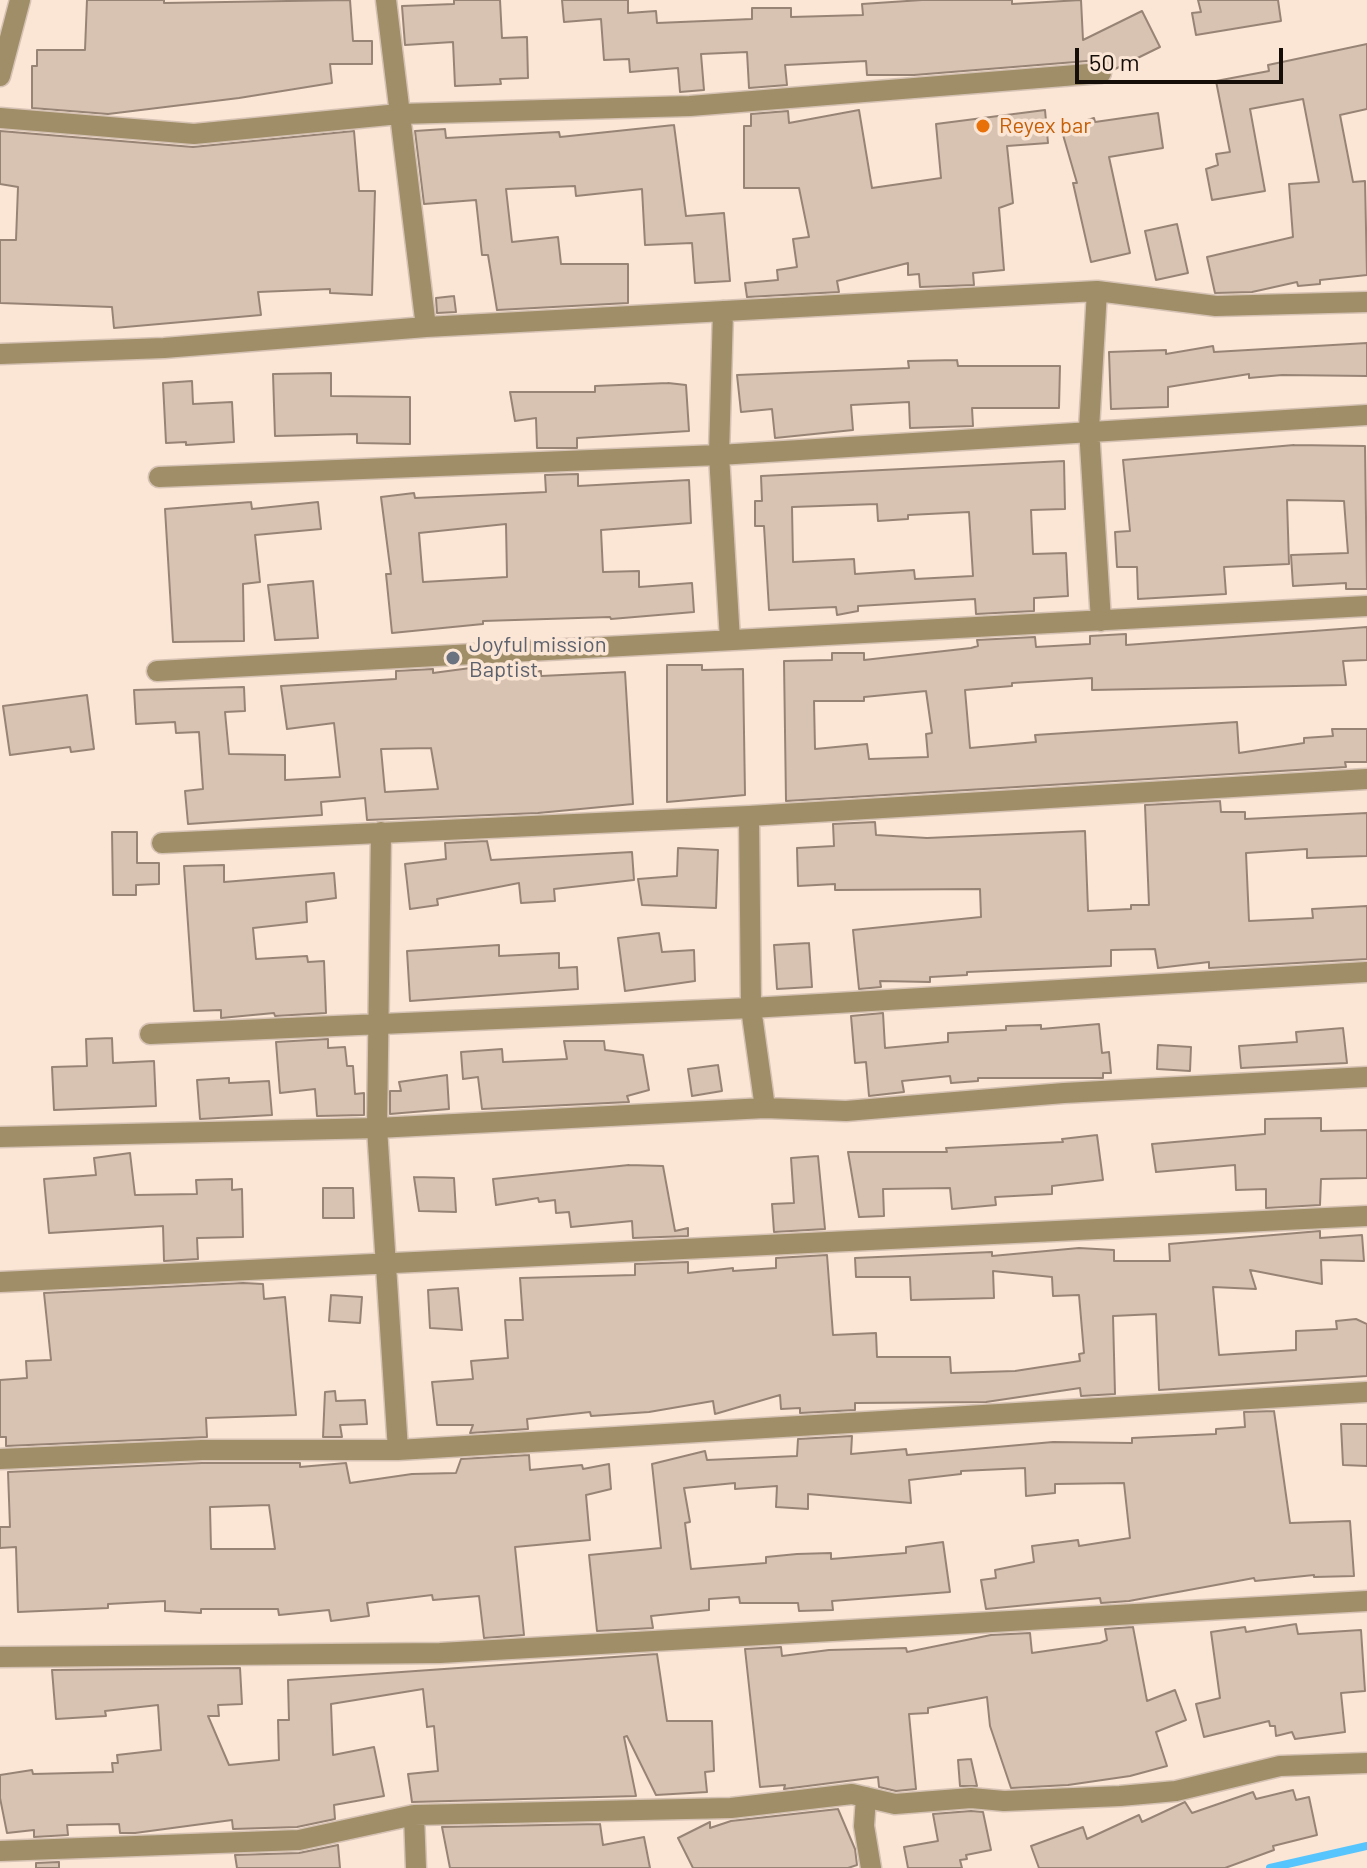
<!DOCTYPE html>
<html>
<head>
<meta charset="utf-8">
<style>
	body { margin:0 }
	#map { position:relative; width:1367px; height:1868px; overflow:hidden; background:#fbe5d5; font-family:Barlow,sans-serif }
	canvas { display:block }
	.scale { position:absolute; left:1075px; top:48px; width:208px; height:36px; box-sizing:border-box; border:4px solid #140d08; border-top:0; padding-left:10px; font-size:24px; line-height:28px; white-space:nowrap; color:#140d08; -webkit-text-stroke:6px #fbe5d5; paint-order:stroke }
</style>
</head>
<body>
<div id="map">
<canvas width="1367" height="1868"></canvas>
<div class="scale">50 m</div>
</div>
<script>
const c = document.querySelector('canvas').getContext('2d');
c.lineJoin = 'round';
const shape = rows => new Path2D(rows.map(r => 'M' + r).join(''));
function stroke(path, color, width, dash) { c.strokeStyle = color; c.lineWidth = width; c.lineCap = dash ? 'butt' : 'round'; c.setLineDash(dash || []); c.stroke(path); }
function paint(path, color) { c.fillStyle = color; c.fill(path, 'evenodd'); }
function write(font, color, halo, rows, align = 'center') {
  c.font = font + ' Barlow,sans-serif'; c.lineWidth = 7; c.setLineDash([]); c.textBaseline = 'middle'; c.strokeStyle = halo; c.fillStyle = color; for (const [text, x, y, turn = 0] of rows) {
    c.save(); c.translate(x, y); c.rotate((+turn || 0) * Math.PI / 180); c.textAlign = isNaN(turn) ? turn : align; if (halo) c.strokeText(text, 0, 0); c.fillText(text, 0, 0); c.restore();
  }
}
stroke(shape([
	[1270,1868,1367,1846]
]), '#56c5fe', 8);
const building = shape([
	[87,0,164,0,164,3,350,0,353,41,372,41,372,64,330,64,332,83,239,98,108,114,32,108,32,66,37,66,37,50,85,50,87,0],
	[454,0,500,0,502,38,527,37,528,78,500,79,501,84,455,86,453,42,405,45,402,6,454,4,454,0],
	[562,0,628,0,628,13,656,11,657,23,752,19,752,8,791,8,791,17,863,15,862,4,922,0,1012,0,1012,4,1081,0,1083,40,1142,11,1160,47,1113,70,1107,62,1100,60,914,75,867,75,866,61,785,65,787,85,749,88,747,52,701,54,704,90,680,92,678,68,630,72,629,59,604,60,601,19,564,22,562,0],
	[1198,0,1278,0,1281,21,1196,35,1192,13,1201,12,1198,0],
	[1367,44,1367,109,1340,115,1353,182,1365,181,1367,275,1320,280,1320,284,1298,286,1297,282,1252,292,1215,293,1207,257,1293,237,1289,184,1319,182,1303,99,1250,109,1265,191,1212,200,1206,169,1218,165,1216,154,1230,152,1216,81,1269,71,1268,65,1367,44],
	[859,110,872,188,941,178,936,124,1045,110,1048,143,1007,146,1013,203,999,208,1004,270,973,273,974,285,920,287,919,274,908,275,908,263,837,281,839,292,747,297,745,283,778,280,777,270,797,267,793,239,809,237,799,188,744,188,744,126,751,126,751,114,788,111,789,123,859,110],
	[1158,113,1163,148,1109,157,1130,253,1091,262,1073,183,1077,183,1061,128,1094,118,1095,122,1158,113],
	[674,125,686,216,724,213,730,281,695,283,692,243,645,245,642,189,576,196,575,186,506,189,512,242,558,237,561,264,628,264,628,303,497,310,488,255,482,255,476,200,424,204,415,131,445,129,446,138,559,132,560,137,674,125],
	[0,131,193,147,354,131,359,191,375,191,372,295,330,293,330,289,258,292,261,315,114,328,112,307,0,303,0,240,16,240,18,187,0,184,0,131],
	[1177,224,1188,273,1156,280,1145,231,1177,224],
	[454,296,456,312,437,313,436,298,454,296],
	[1367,343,1367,376,1282,375,1249,378,1249,374,1168,387,1168,407,1111,409,1109,352,1166,350,1166,354,1213,346,1214,352,1367,343],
	[957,360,958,366,1060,366,1059,408,972,408,973,426,910,428,909,402,851,405,853,430,775,438,772,409,741,412,737,375,909,368,908,361,957,360],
	[331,373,331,396,410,397,410,444,357,443,357,434,275,436,273,374,331,373],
	[192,381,193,404,232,402,234,442,186,445,186,442,166,443,163,383,192,381],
	[668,383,686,385,689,431,577,438,577,448,537,448,536,418,515,421,510,392,595,392,595,386,668,383],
	[1294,445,1365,446,1367,589,1346,589,1346,583,1293,586,1291,555,1348,553,1344,501,1287,500,1289,564,1224,567,1226,594,1138,599,1137,567,1117,567,1115,532,1130,531,1123,460,1294,445],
	[1064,461,1065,509,1031,510,1033,554,1066,553,1068,596,1034,598,1034,611,976,614,975,599,858,606,858,611,837,615,836,607,769,610,764,526,755,526,755,501,762,501,761,476,1064,461],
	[877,504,878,521,908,519,908,515,969,512,973,576,915,579,914,570,855,574,854,559,793,562,792,507,877,504],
	[578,474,578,486,689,480,691,523,601,530,603,572,639,571,639,587,692,583,694,612,611,619,610,617,483,621,483,624,392,633,386,574,391,574,381,497,414,493,415,498,546,492,545,475,578,474],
	[506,524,507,577,423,582,419,533,506,524],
	[251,502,252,509,318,502,321,529,255,535,260,582,243,584,244,641,173,642,165,509,251,502],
	[313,581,318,638,275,640,268,585,313,581],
	[1367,627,1367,660,1343,661,1346,685,1092,690,1092,678,1012,683,1012,686,965,690,970,748,1036,742,1035,735,1237,722,1239,753,1304,743,1304,738,1333,736,1332,729,1367,729,1367,762,1345,762,1346,767,786,801,784,661,832,660,832,653,864,653,864,660,971,648,978,646,977,640,1035,637,1036,647,1090,644,1090,636,1126,634,1126,645,1367,627],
	[926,691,932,733,926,734,928,757,869,759,867,744,815,749,814,701,864,701,864,697,926,691],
	[667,665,702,665,702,670,743,669,745,795,667,802,667,665],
	[478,667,479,672,541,671,541,676,625,672,633,804,538,813,367,820,365,798,321,802,322,815,188,824,185,791,203,789,199,732,176,733,175,722,136,724,134,690,244,687,245,711,225,712,229,754,285,755,285,780,340,777,334,723,287,729,281,686,396,679,396,671,433,669,433,673,478,667],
	[431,748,438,789,385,792,381,749,431,748],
	[87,695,94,749,71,752,70,747,10,755,3,706,87,695],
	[1220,801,1221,812,1245,812,1245,819,1367,813,1367,856,1307,858,1307,849,1246,853,1249,921,1313,918,1312,909,1367,906,1367,959,1209,968,1209,962,1158,968,1155,949,1111,950,1111,966,967,972,967,975,930,977,930,982,880,981,881,987,859,989,853,930,981,917,980,889,835,890,835,884,798,886,797,848,834,846,833,824,875,822,876,835,927,838,1085,831,1088,911,1131,909,1131,905,1149,905,1145,805,1220,801],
	[112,832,137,832,137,863,159,863,159,884,136,885,136,895,113,895,112,832],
	[487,841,491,860,632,852,634,880,554,889,555,901,521,903,519,883,437,899,438,905,410,909,405,864,446,859,445,843,487,841],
	[678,848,718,850,716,908,642,905,638,879,677,876,678,848],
	[224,865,224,882,334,873,336,898,306,902,307,922,253,928,256,959,307,956,308,962,324,961,326,1013,275,1016,274,1013,221,1018,221,1010,194,1011,184,866,224,865],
	[659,933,662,952,694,950,695,981,625,991,618,938,659,933],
	[809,943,812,987,777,989,774,945,809,943],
	[499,945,499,956,559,953,559,968,577,967,578,989,410,1001,407,951,499,945],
	[883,1013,885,1048,948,1042,948,1033,1006,1030,1006,1026,1041,1025,1041,1029,1099,1024,1102,1053,1109,1052,1111,1073,1103,1073,1103,1078,978,1078,978,1081,951,1083,950,1076,902,1081,904,1092,869,1096,866,1062,855,1063,851,1016,883,1013],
	[1343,1028,1347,1063,1241,1068,1239,1046,1297,1042,1296,1032,1343,1028],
	[112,1038,113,1063,154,1061,156,1106,54,1110,52,1067,87,1066,86,1039,112,1038],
	[328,1039,328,1048,345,1047,347,1066,353,1066,355,1094,364,1093,364,1115,317,1116,315,1089,280,1093,276,1042,328,1039],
	[564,1041,604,1041,605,1050,643,1055,649,1090,627,1096,629,1102,482,1109,478,1077,463,1079,461,1052,502,1049,503,1062,567,1059,564,1041],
	[1158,1045,1191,1047,1190,1071,1157,1069,1158,1045],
	[718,1065,722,1091,692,1096,688,1069,718,1065],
	[447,1075,449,1109,390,1114,390,1091,401,1091,399,1082,447,1075],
	[229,1078,229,1083,269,1081,272,1115,200,1119,197,1080,229,1078],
	[1321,1118,1321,1131,1367,1130,1367,1178,1321,1179,1320,1205,1266,1208,1266,1189,1236,1190,1235,1165,1156,1172,1152,1144,1265,1134,1265,1119,1321,1118],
	[1097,1135,1103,1180,1052,1186,1052,1194,995,1197,996,1205,952,1209,950,1188,883,1189,884,1216,859,1217,848,1152,947,1152,946,1148,1063,1142,1062,1139,1097,1135],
	[130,1153,135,1195,197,1194,196,1180,232,1179,232,1190,242,1189,243,1237,197,1238,198,1259,164,1261,163,1226,49,1233,44,1179,96,1175,94,1158,130,1153],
	[818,1156,825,1229,774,1232,772,1204,794,1203,791,1158,818,1156],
	[629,1165,663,1166,675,1231,688,1228,688,1236,633,1238,632,1221,571,1227,569,1212,556,1213,555,1200,539,1202,538,1198,496,1205,493,1179,629,1165],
	[414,1177,454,1178,456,1212,419,1211,414,1177],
	[323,1188,353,1188,354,1218,323,1218,323,1188],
	[1320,1231,1320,1238,1362,1235,1364,1261,1321,1260,1322,1284,1250,1270,1256,1289,1213,1287,1219,1355,1296,1350,1296,1331,1337,1329,1336,1321,1356,1319,1367,1324,1367,1376,1159,1390,1156,1314,1113,1316,1115,1394,1081,1396,1080,1388,986,1402,855,1403,855,1410,800,1413,800,1408,781,1409,780,1395,715,1414,713,1401,649,1412,591,1416,590,1412,527,1419,528,1429,470,1433,473,1425,437,1425,432,1382,473,1379,471,1361,508,1358,505,1320,523,1320,520,1278,635,1275,635,1264,688,1262,688,1273,733,1268,733,1271,776,1268,776,1258,827,1255,833,1335,876,1333,877,1357,950,1357,951,1373,1015,1371,1080,1361,1079,1354,1084,1353,1079,1295,1053,1296,1052,1277,993,1271,994,1298,911,1300,910,1277,856,1277,855,1258,992,1252,992,1256,1079,1248,1114,1250,1114,1261,1170,1261,1169,1244,1320,1231],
	[243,1283,263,1284,264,1299,285,1297,296,1415,206,1418,207,1437,6,1446,6,1437,0,1437,0,1380,27,1378,26,1361,51,1360,44,1293,243,1283],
	[458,1288,462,1330,430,1328,428,1290,458,1288],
	[331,1295,362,1297,360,1323,329,1321,331,1295],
	[335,1391,336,1401,365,1400,367,1424,340,1425,342,1437,323,1437,325,1392,335,1391],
	[1274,1411,1290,1523,1350,1521,1354,1576,1314,1577,1314,1575,1255,1581,1254,1578,1129,1601,1101,1603,1100,1598,986,1609,981,1580,996,1578,995,1570,1034,1562,1032,1546,1078,1540,1079,1546,1130,1538,1124,1483,1055,1484,1055,1493,1026,1496,1025,1468,961,1471,961,1474,909,1480,911,1503,808,1494,808,1509,776,1507,777,1486,735,1489,735,1483,684,1488,690,1522,685,1523,691,1569,766,1563,766,1557,797,1554,831,1553,831,1559,906,1553,906,1547,943,1542,950,1592,832,1601,833,1610,799,1611,798,1603,740,1603,739,1597,709,1599,709,1610,651,1616,653,1628,597,1631,589,1555,661,1548,652,1464,705,1451,707,1460,797,1456,798,1439,852,1436,851,1454,906,1449,907,1455,1053,1442,1132,1443,1132,1438,1216,1434,1216,1429,1245,1427,1244,1412,1274,1411],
	[1341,1424,1367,1424,1367,1466,1343,1465,1341,1424],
	[529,1455,530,1470,582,1465,583,1469,609,1464,611,1489,586,1495,590,1540,515,1547,524,1635,484,1638,479,1596,433,1600,432,1595,367,1603,369,1616,331,1621,329,1610,279,1615,278,1609,201,1609,201,1613,165,1611,165,1601,108,1604,108,1608,18,1612,16,1547,0,1548,0,1527,10,1527,8,1472,202,1463,300,1463,300,1467,346,1463,350,1483,412,1474,456,1473,461,1459,529,1455],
	[269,1505,275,1549,211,1549,210,1507,269,1505],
	[1296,1624,1298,1634,1361,1630,1365,1691,1341,1693,1345,1732,1295,1739,1292,1732,1276,1736,1275,1726,1270,1726,1269,1721,1204,1737,1196,1704,1220,1698,1211,1632,1245,1627,1246,1632,1296,1624],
	[1133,1627,1147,1701,1175,1690,1186,1720,1156,1732,1167,1766,1130,1776,1068,1785,1011,1788,990,1726,987,1697,928,1708,928,1713,909,1714,916,1789,896,1791,879,1787,878,1777,784,1789,785,1785,760,1787,745,1649,781,1647,782,1656,829,1650,906,1648,907,1652,991,1635,1030,1633,1032,1653,1100,1643,1107,1640,1105,1629,1133,1627],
	[657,1654,667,1721,712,1721,714,1771,705,1772,707,1792,656,1795,627,1736,624,1737,636,1796,412,1802,408,1774,438,1771,434,1726,427,1727,423,1689,331,1704,333,1755,374,1747,384,1796,334,1805,335,1819,297,1827,233,1829,232,1820,135,1833,120,1833,119,1824,67,1825,68,1835,34,1837,34,1830,7,1833,0,1798,0,1775,32,1770,33,1774,113,1772,112,1763,118,1763,117,1755,161,1750,158,1705,105,1711,106,1716,56,1719,52,1670,240,1668,242,1704,218,1705,219,1716,208,1716,229,1765,279,1760,278,1720,289,1720,288,1680,657,1654],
	[971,1759,977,1786,960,1786,958,1760,971,1759],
	[1293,1790,1296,1800,1309,1797,1317,1835,1273,1846,1274,1850,1225,1868,1039,1868,1031,1846,1083,1827,1087,1839,1139,1815,1142,1822,1185,1802,1192,1813,1253,1792,1256,1799,1293,1790],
	[838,1809,855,1849,857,1865,848,1868,693,1868,678,1838,710,1822,710,1828,731,1821,838,1809],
	[971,1811,983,1812,991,1850,966,1855,967,1859,960,1860,962,1868,908,1868,904,1847,938,1841,933,1814,971,1811],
	[600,1824,603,1845,644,1837,650,1868,450,1868,442,1827,600,1824],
	[338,1845,340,1868,237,1868,235,1855,299,1853,338,1845],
	[59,1862,59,1868,36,1868,36,1863,59,1862]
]);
paint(building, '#d8c3b3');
stroke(building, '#988475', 2);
const minor = shape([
	[386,0,426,327],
	[0,118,194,134,399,114,690,106,1101,73],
	[1097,291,1089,429,1101,621],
	[723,311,719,455,730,640],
	[0,354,164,348,426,327,1097,291,1216,306,1367,302],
	[159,477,719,455,1367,415],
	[157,671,1367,606],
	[749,816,751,1008,765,1108],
	[381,832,377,1128,398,1450],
	[162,843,749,816,1367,779],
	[150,1034,751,1008,1367,972],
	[0,1137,377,1128,765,1108,846,1111,1064,1093,1367,1077],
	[0,1282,1367,1216],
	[0,1459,202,1450,398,1450,1367,1392],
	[0,1657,440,1653,1367,1601],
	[866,1797,864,1826,871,1868],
	[414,1815,416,1868],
	[0,1851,299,1840,414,1815,731,1808,852,1794,895,1804,971,1798,1004,1801,1120,1796,1176,1791,1280,1766,1367,1763]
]);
const tertiary = shape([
	[0,76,20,0]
]);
stroke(minor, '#d6c2b4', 23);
stroke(tertiary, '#d6c2b4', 23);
stroke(minor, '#9f8e67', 20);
stroke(tertiary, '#9f8e67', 20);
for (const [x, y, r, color] of [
	[983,126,8,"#e8710a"],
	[453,658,8,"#6b7280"]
]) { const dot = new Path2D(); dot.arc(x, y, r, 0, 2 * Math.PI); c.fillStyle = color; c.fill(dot); stroke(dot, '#fbe5d5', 3); }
write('22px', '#c56008', '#fbe5d5', [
	["Reyex bar",999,126]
], 'left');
write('22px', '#5b616d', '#fbe5d5', [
	["Joyful mission",469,645],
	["Baptist",469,670]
], 'left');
</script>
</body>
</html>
